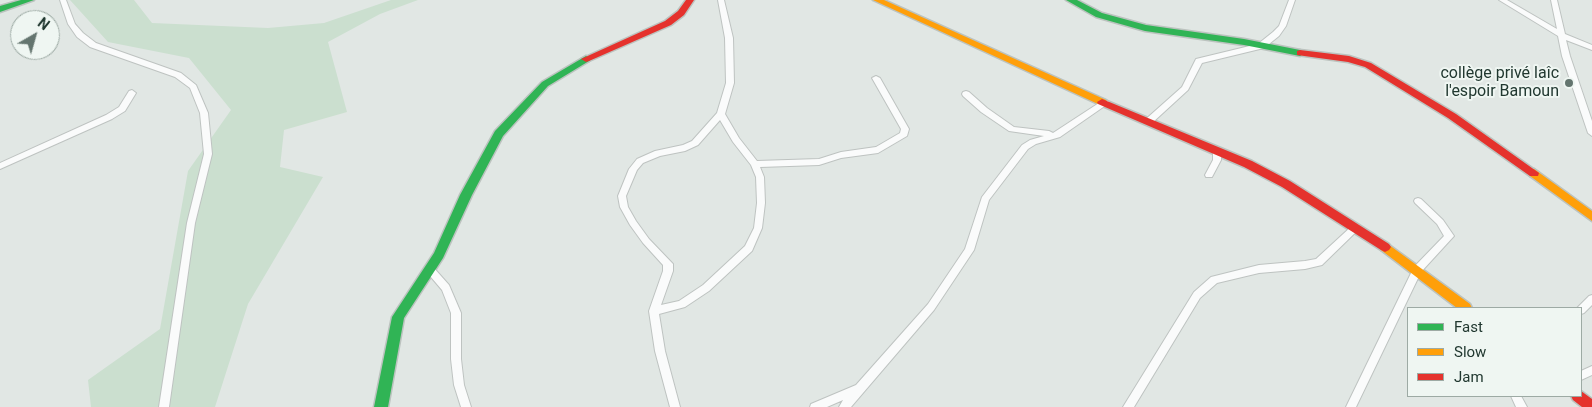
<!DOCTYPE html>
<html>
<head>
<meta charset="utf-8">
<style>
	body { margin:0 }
	#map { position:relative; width:1592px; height:407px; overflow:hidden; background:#e1e7e4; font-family:Roboto,sans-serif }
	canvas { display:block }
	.legend { position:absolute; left:1407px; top:307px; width:175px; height:90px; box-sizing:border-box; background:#eff6f2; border:1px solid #9daaa4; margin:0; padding:6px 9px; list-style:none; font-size:15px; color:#213830 }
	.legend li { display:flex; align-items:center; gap:10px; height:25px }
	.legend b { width:25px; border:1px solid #9daaa4 }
	.north { position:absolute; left:10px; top:10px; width:50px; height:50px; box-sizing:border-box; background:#eff6f2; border:1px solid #9daaa4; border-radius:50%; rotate:38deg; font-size:14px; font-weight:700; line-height:20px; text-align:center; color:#213830 }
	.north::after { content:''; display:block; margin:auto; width:18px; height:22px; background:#64756f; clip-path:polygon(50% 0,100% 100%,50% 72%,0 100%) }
</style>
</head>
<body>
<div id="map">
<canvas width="1592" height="407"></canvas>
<ul class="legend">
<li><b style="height:6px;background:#30b455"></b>Fast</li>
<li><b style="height:6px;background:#ff9f0a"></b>Slow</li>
<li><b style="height:6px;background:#e5322d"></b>Jam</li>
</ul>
<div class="north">N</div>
</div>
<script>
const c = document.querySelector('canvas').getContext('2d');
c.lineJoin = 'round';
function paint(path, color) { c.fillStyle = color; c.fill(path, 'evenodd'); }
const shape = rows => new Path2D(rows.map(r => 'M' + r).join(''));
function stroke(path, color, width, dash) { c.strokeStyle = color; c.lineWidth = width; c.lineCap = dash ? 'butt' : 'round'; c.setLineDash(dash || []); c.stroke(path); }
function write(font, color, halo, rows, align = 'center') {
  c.font = font + ' Roboto,sans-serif'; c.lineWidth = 4; c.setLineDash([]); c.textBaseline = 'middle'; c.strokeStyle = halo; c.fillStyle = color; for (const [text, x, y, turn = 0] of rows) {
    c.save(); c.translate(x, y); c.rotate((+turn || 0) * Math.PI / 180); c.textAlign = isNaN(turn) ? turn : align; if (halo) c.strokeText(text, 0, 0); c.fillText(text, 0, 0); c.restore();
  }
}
paint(shape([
	[70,0,134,0,152,23,268,28,324,23,391,0,418,0,380,14,328,42,347,112,284,130,280,167,323,177,248,304,215,407,91,407,88,380,160,329,188,171,231,110,189,58,108,42]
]), '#cbdfcf');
const street = shape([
	[60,0,66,0,75,24,83,33,96,43,181,73,196,85,208,113,212,154,195,223,169,407,159,407,187,223,204,154,200,113,190,88,175,77,90,47,77,37,68,24,60,0],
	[718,0,724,0,733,38,734,83,725,114,739,138,757,161,819,159,841,152,876,147,900,133,901,129,872,78,876,76,880,78,909,129,907,136,878,153,841,158,819,165,760,167,764,177,765,203,762,228,752,251,709,291,685,307,659,314,665,351,680,407,670,407,655,351,649,311,663,271,663,265,643,243,630,225,620,207,618,196,629,169,637,159,655,151,683,145,692,141,717,113,726,83,725,38,718,0],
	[720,120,733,142,751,165,756,177,757,203,754,228,745,246,703,285,679,301,661,305,673,271,673,264,649,239,636,221,628,207,626,196,637,170,643,163,660,156,685,151,698,145,720,120],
	[1289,0,1295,0,1286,26,1279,36,1264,48,1202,63,1188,90,1152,123,1146,123,1145,121,1146,119,1182,87,1196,59,1258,44,1273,32,1279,26,1289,0],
	[1499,0,1507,0,1557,29,1551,0,1557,0,1565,34,1592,45,1592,50,1566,40,1570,56,1592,121,1592,136,1588,133,1562,56,1558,36,1499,0],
	[132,90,136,93,125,111,112,119,0,169,0,163,106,115,119,107,129,91,132,90],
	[966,91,969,92,987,108,1014,127,1049,131,1053,133,1102,101,1108,101,1109,103,1060,137,1036,144,1028,149,989,200,974,250,934,310,851,407,839,407,843,400,827,407,810,407,811,404,856,385,928,304,965,249,982,197,1022,145,1030,140,1044,136,1009,131,981,112,963,96,962,94,963,92,966,91],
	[1217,147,1221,150,1221,160,1212,177,1206,177,1205,175,1213,160,1213,150,1217,147],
	[1418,198,1421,199,1443,220,1454,236,1421,272,1356,407,1346,407,1414,267,1444,236,1437,224,1415,203,1414,201,1415,199,1418,198],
	[1356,224,1359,225,1360,227,1359,229,1322,265,1305,269,1259,273,1217,283,1200,298,1134,407,1123,407,1194,292,1211,277,1259,265,1305,261,1316,259,1353,225,1356,224],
	[430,266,433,267,449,285,461,313,461,359,464,385,471,407,461,407,454,385,451,359,451,313,442,290,425,270,427,267,430,266],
	[1592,295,1592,305,1584,313,1581,314,1581,308,1577,308,1589,296,1592,295],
	[1592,366,1592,375,1581,380,1581,371,1592,366],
	[1511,396,1521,396,1527,407,1516,407,1511,396]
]);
const fast = shape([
	[21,0,34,0,0,12,0,6,21,0],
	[1066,0,1077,0,1102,13,1146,25,1244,39,1300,50,1305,53,1300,56,1244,45,1145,31,1096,17,1066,0],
	[586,56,591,59,589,61,548,86,503,136,472,195,443,258,404,318,388,407,374,407,392,317,434,253,460,195,495,131,542,82,586,56]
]);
const slow = shape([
	[873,0,884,0,1106,100,1107,102,1106,104,1098,104,873,0],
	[1534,169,1592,211,1592,221,1530,176,1529,173,1530,170,1534,169],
	[1385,242,1470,304,1472,308,1457,308,1381,250,1379,247,1381,244,1385,242]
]);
const jam = shape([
	[686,0,694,0,684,15,671,25,589,61,586,62,581,59,665,21,678,11,686,0],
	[1300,50,1349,56,1371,63,1456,114,1539,173,1538,176,1530,176,1448,118,1365,67,1348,62,1297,55,1297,51,1300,50],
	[1102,99,1252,161,1290,181,1389,244,1391,247,1389,250,1385,252,1381,250,1282,187,1244,167,1098,104,1097,102,1102,99],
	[1581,391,1592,399,1592,407,1582,407,1573,400,1571,396,1581,396,1581,391]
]);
stroke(street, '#bec3c1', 2);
stroke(fast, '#bcc3bf', 3);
stroke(slow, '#bcc3bf', 3);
stroke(jam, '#bcc3bf', 3);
paint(street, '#fafbfb');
paint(fast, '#30b455');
paint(slow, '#ff9f0a');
paint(jam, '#e5322d');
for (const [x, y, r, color] of [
	[1569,83,5,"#64756f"]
]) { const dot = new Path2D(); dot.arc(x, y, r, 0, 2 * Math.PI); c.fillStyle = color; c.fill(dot); stroke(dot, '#eff6f2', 2); }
write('16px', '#213830', '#eff6f2', [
	["collège privé laîc",1559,74],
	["l'espoir Bamoun",1559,92]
], 'right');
</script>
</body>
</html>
